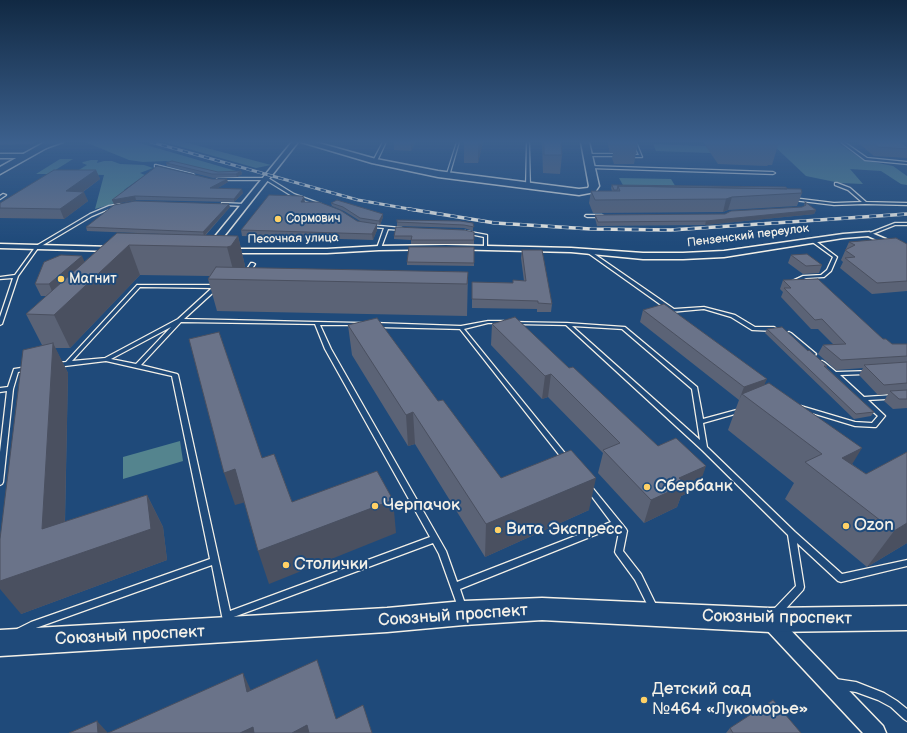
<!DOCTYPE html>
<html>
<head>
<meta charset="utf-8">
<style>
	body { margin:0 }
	canvas { display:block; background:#1f4a7a }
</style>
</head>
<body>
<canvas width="907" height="733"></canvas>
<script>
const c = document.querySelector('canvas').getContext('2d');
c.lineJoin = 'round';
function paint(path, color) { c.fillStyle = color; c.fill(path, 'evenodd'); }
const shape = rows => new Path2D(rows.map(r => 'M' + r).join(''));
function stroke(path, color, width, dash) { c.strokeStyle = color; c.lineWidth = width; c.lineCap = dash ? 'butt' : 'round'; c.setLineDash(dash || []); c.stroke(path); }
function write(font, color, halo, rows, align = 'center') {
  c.font = font + ' "Balsamiq Sans",sans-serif'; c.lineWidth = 4; c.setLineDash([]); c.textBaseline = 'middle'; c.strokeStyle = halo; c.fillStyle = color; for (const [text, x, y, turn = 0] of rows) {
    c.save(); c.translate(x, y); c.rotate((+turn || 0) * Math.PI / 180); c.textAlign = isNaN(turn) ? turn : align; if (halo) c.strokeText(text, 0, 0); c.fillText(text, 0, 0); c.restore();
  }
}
paint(shape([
	[85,142,136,142,243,173,221,174,166,161,143,162,129,160],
	[164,142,184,142,271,165,256,168],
	[770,142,837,142,863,160,893,166,907,176,907,185,901,184,881,171,850,169,863,184,840,183,806,176],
	[653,144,706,146,711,153,656,151],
	[60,159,73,159,49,174,36,174],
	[91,160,98,160,97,163,104,161,112,161,120,164,144,165,153,168,140,173,145,175,124,190,132,191,119,202,95,209,104,175,72,174,87,165,82,163,83,162],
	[619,178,671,179,677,189,624,187],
	[180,441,183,461,123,479,123,457]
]), '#54848e');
const lane = shape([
	[383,142,386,142,377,161,374,162,373,161,383,142],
	[457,142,459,142,449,176,446,177,457,142],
	[527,142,529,142,530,187,528,188,526,187,527,142],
	[633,142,636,142,642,157,628,157,626,156,628,155,639,155,633,142],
	[841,142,844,142,867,158,907,162,907,164,865,160,841,142],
	[588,154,619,154,620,155,619,156,587,156,587,154,588,154],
	[156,165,193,174,194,175,192,176,155,167,155,165,156,165],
	[590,166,773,172,775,173,773,174,589,168,589,166,590,166],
	[218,178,268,178,294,194,321,204,318,205,292,196,266,180,219,180,217,179,218,178],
	[835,183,837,183,850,188,866,202,907,203,907,205,865,204,834,205,793,200,791,199,793,198,834,203,862,202,848,190,835,185,835,183],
	[3,194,6,195,0,199,0,196,3,194],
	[222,203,245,204,247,205,245,206,223,205,222,205,222,203],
	[119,204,121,205,120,206,111,208,92,216,38,248,18,276,2,324,0,325,0,317,13,278,0,279,0,277,15,275,36,246,90,214,109,206,119,204],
	[586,215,602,215,604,216,602,217,587,217,585,216,586,215],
	[895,223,907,223,907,225,895,225,870,235,867,234,895,223],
	[370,225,402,228,404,229,402,230,388,229,381,248,379,249,377,248,384,228,371,227,370,227,370,225],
	[465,231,487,235,487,249,485,249,484,248,484,237,465,233,465,231],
	[811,239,813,239,837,257,831,271,824,277,806,278,794,284,790,284,790,282,803,276,821,275,827,270,833,257,811,241,811,239],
	[588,251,590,251,674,309,704,307,735,315,755,327,774,327,777,329,774,331,752,330,731,317,704,309,671,312,588,253,588,251],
	[251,263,253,263,255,264,248,275,244,275,244,274,251,263],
	[137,285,219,285,219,286,218,288,184,319,362,323,362,325,320,325,331,349,446,551,457,582,611,522,587,490,586,488,587,486,589,485,591,486,626,529,627,531,623,551,641,574,658,609,657,612,654,613,651,612,635,580,616,554,615,552,619,532,615,527,460,589,466,607,465,610,462,611,459,610,458,607,439,554,433,543,231,618,232,623,231,626,228,627,225,626,222,616,212,565,33,629,20,636,17,635,16,632,17,629,31,622,210,559,172,376,106,361,57,367,54,365,57,363,66,362,137,285],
	[140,287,212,288,178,319,105,358,72,361,140,287],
	[181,322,315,324,325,349,430,537,230,611,178,375,177,374,141,365,181,322],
	[171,327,136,364,111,359,171,327],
	[488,321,504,321,506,322,504,323,488,323,464,329,568,457,569,459,568,461,564,461,460,329,377,327,374,325,377,323,461,326,488,321],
	[512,322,567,323,625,327,697,387,703,419,740,409,742,410,743,411,742,412,703,423,707,447,795,532,842,574,907,560,907,566,841,582,838,581,797,543,804,587,803,590,780,615,777,616,774,615,773,612,774,609,796,586,788,535,702,450,566,325,514,324,512,323,512,322],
	[572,326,622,329,692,389,700,440,572,326],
	[789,332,791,333,815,353,816,354,815,355,811,355,787,335,786,334,789,332],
	[822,361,824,362,836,372,869,371,870,372,867,374,840,375,864,397,907,394,907,398,868,400,885,416,876,427,874,427,855,426,799,409,798,408,799,407,801,406,855,422,872,423,878,416,861,401,859,400,858,398,820,364,819,363,822,361],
	[27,367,29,368,30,369,29,370,18,372,13,389,3,482,2,484,0,485,0,452,7,391,0,392,0,388,8,387,14,369,27,367],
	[836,679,856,682,884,693,897,701,907,709,907,721,904,719,891,707,878,700,856,692,836,689,833,687,831,684,833,681,836,679]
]);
const street = shape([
	[292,142,298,142,214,249,208,249,208,245,292,142],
	[0,154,26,154,29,156,26,158,0,158,0,154],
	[869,232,907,248,907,253,868,236,843,238,724,257,683,259,643,259,571,252,446,249,379,250,327,253,227,253,223,251,227,249,327,249,379,246,446,245,571,248,643,253,683,253,724,251,843,234,869,232],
	[0,244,113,247,117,249,113,251,0,248,0,244],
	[770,613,776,615,883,726,886,733,863,733,764,627,761,621,764,615,770,613]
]);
const secondary = shape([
	[47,142,63,142,46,148,43,147,42,145,43,143,47,142],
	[301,142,315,142,376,159,438,171,579,189,588,188,589,186,581,142,589,142,599,186,595,192,579,195,438,177,372,163,301,142],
	[542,598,770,608,907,606,907,630,770,632,542,620,464,625,387,632,0,656,0,630,387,608,464,601,542,598]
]);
const primary = shape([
	[45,142,57,142,0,174,0,167,45,142]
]);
stroke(lane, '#f4f1e8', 2.5);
stroke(street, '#f4f1e8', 3);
stroke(secondary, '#f4f1e8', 3);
stroke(primary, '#f4f1e8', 3);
paint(lane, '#1f4a7a');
paint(street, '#1f4a7a');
paint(secondary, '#1f4a7a');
paint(primary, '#1f4a7a');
const railFar1 = shape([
	[151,142,358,200,415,210]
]);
const rail = shape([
	[409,209,495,223,591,229,671,230,907,214]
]);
stroke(railFar1, '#f4f1e8', 3);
stroke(rail, '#f4f1e8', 3.5);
stroke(railFar1, '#1f4a7a', 2, [5.5]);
stroke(rail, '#1f4a7a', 2.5, [7]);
paint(shape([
	[0,142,36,142,33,144,0,145],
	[394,142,415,142,411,151,394,150],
	[464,142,483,142,478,163,464,163],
	[542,142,561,142,562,155,560,174,543,173],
	[607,142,638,142,634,164,614,164,612,158,613,153,610,153],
	[703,142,779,142,772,165,768,165,767,166,718,164],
	[859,142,900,142,907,147,907,158,874,156,858,143],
	[166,163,218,172,241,171,242,174,237,177,213,178,167,166],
	[96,170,100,179,83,192,88,201,64,219,0,218,0,208],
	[212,179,228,182,216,189,243,193,234,202,136,200,114,204,112,200],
	[612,185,787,189,802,193,797,206,728,210,723,212,593,213,589,203,591,191,612,191,611,188],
	[305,202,357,221,360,221,344,211,332,206,331,203,383,214,383,217,380,225,377,224,377,230,373,240,242,236,241,230],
	[805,202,816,210,814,214,705,225,597,226,595,218,595,215,725,214,802,207,804,206],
	[230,207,205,236,238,236,245,266,244,268,468,272,467,316,217,311,208,279,210,276,140,275,70,348,55,348,68,373,65,522,147,495,163,527,167,560,21,614,42,345,26,314,46,296,41,296,35,284,84,262,117,233,186,235,87,231,86,227],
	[397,222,473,223,473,231,464,228,397,226],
	[474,232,474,244,411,244,411,240,394,239,394,236],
	[849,242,907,244,907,291,872,294,840,268,843,262,841,260],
	[474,247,474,266,407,265,407,262],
	[522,250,552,304,551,312,537,312,537,309,472,308,472,282,513,283,513,280,524,281,521,258],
	[791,255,822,265,819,273,803,274,788,263],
	[783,280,892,344,907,344,907,408,893,409,884,401,888,394,878,395,859,375,863,368,836,370,818,354,823,345,833,344,818,329,811,329,781,297,783,292,780,289],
	[643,310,764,385,852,464,866,474,907,452,907,543,867,567,785,499,794,483,728,430,739,400,640,322],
	[492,324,698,489,681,496,677,507,644,523,598,473,603,453,548,397,542,399,491,345],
	[348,325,438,401,501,478,589,510,485,557,415,444,408,446,352,355],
	[767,329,808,351,827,366,826,367,874,412,871,416,854,419,765,333],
	[730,728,801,733,726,733]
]), '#5b6376');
paint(shape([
	[411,142,415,142,411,151],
	[478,142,483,142,478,163],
	[96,170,100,179,70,201,66,191],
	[241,171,242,174,237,177,236,174],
	[227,179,228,182,211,192,210,188],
	[242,189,243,193,234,202,234,199],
	[84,192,88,201,64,219,60,209],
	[135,196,136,200,114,204,112,200],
	[304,197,305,202,301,202],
	[732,197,728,210,723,212,726,199],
	[229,204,230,207,204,236,203,232],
	[816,210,814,214,705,225,706,221],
	[383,214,383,217,380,225,379,221],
	[377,224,377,230,373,240,372,234],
	[238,236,245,266,239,276,235,277,227,247],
	[129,245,140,275,70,348,54,315],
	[82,256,87,267,54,296,49,284],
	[53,343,68,373,64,558,147,495,163,527,167,560,21,614,0,589,0,581,42,529],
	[551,374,548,397,542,399,545,376],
	[767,379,761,392,742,394,739,400,744,387],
	[413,412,415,444,408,446,406,415],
	[862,448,840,484,842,458],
	[706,466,698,489,681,496,677,507,644,523,651,500,679,478],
	[235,469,246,502,235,505,224,473],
	[596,478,589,510,485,557,486,524],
	[393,500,396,533,269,584,258,551],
	[907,523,907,543,867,567,894,531],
	[243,673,254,697,247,692],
	[97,721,108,733,98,733],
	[307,725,310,733,292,733],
	[253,727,256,733,240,733]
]), '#4a5060');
const building = shape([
	[544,142,561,142,562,155,544,155,544,142],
	[872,142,900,142,907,147,907,149,878,147,872,142],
	[172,161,218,172,241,171,236,174,212,174,166,163,172,161],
	[157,166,212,179,227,179,210,188,242,189,234,199,135,196,112,200,157,166],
	[54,170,96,170,66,191,84,192,60,209,0,208,0,203,54,170],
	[612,185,786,187,787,189,618,186,617,190,614,190,612,185],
	[618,186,801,189,802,193,732,197,726,199,595,200,591,191,620,191,618,186],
	[269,195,301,196,304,197,301,202,319,202,340,210,357,221,377,224,372,234,241,230,269,195],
	[337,200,383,214,379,221,360,218,343,207,331,203,337,200],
	[135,201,229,204,203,232,86,227,114,205,135,201],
	[805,202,816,210,706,221,598,222,595,215,725,214,731,211,802,207,806,205,805,202],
	[397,220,460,221,473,223,474,227,464,225,397,222,397,220],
	[396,227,464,230,474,232,474,240,411,240,412,236,394,236,396,227],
	[117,233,238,236,231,246,227,247,129,245,54,315,26,314,117,233],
	[896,238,907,244,907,281,877,283,845,258,855,257,845,250,855,245,849,242,896,238],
	[409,247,474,247,474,263,407,262,409,247],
	[522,250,542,250,552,304,538,303,538,301,472,299,472,282,513,283,513,280,526,281,522,250],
	[807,254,822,265,806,266,791,255,807,254],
	[61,255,82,256,49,284,35,284,44,262,61,255],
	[216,267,468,272,467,284,208,279,216,267],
	[818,279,883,339,886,339,892,344,907,344,907,356,841,360,823,345,846,344,822,319,815,320,784,288,791,288,783,280,818,279],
	[664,304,767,379,744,387,643,310,664,304],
	[515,317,569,368,573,367,658,446,676,438,706,466,679,478,686,484,651,500,603,450,620,443,551,374,545,376,492,324,515,317],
	[377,318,438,401,443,400,501,478,571,450,596,478,486,524,413,412,406,415,348,325,377,318],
	[782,327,808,351,809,350,827,366,824,366,874,412,856,414,767,329,782,327],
	[219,332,262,458,274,454,292,502,377,471,393,500,258,551,235,469,224,473,189,339,219,332],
	[53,343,42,529,147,495,151,529,0,581,0,539,23,350,53,343],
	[907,362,907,383,884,385,864,365,907,362],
	[769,383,862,448,842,458,866,474,907,452,907,523,894,531,805,462,822,454,742,394,769,383],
	[907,390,907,399,899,399,890,391,907,390],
	[317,660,336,719,363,705,372,733,309,733,307,725,292,733,254,733,253,727,240,733,108,733,243,673,247,692,317,660],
	[773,700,801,733,733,733,730,728,773,700],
	[97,721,98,733,69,733,97,721]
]);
paint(building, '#6a7389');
stroke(building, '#4a5060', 1);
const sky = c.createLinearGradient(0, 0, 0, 245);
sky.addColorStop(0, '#112943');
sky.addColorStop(0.58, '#3c608d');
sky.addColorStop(1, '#3c608d00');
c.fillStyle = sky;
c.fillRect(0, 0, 907, 245);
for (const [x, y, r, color] of [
	[278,219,4,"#ffd166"],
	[61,279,4,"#ffd166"],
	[647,487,4,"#ffd166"],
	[375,506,4,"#ffd166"],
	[846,526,4,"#ffd166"],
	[498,530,4,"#ffd166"],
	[286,565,4,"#ffd166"],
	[644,700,4,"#ffd166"]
]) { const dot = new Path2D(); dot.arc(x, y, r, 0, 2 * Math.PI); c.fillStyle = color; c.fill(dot); stroke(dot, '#1f4a7a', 1.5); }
write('12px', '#f4f1e8', '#1f4a7a', [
	["Сормович",286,219]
], 'left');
write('12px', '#f4f1e8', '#1f4a7a', [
	["Пензенский переулок",748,236,-7],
	["Песочная улица",293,239,-1]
]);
write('14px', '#f4f1e8', '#1f4a7a', [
	["Магнит",69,279]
], 'left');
write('17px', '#f4f1e8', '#1f4a7a', [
	["Сбербанк",655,487],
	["Черпачок",383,506],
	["Ozon",854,526],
	["Вита Экспресс",506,530],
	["Столички",294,565],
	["Детский сад",652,690],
	["№464 «Лукоморье»",652,710]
], 'left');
write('17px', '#f4f1e8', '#1f4a7a', [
	["Союзный проспект",453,616,-4],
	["Союзный проспект",777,618,1],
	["Союзный проспект",130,636,-3]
]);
</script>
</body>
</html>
